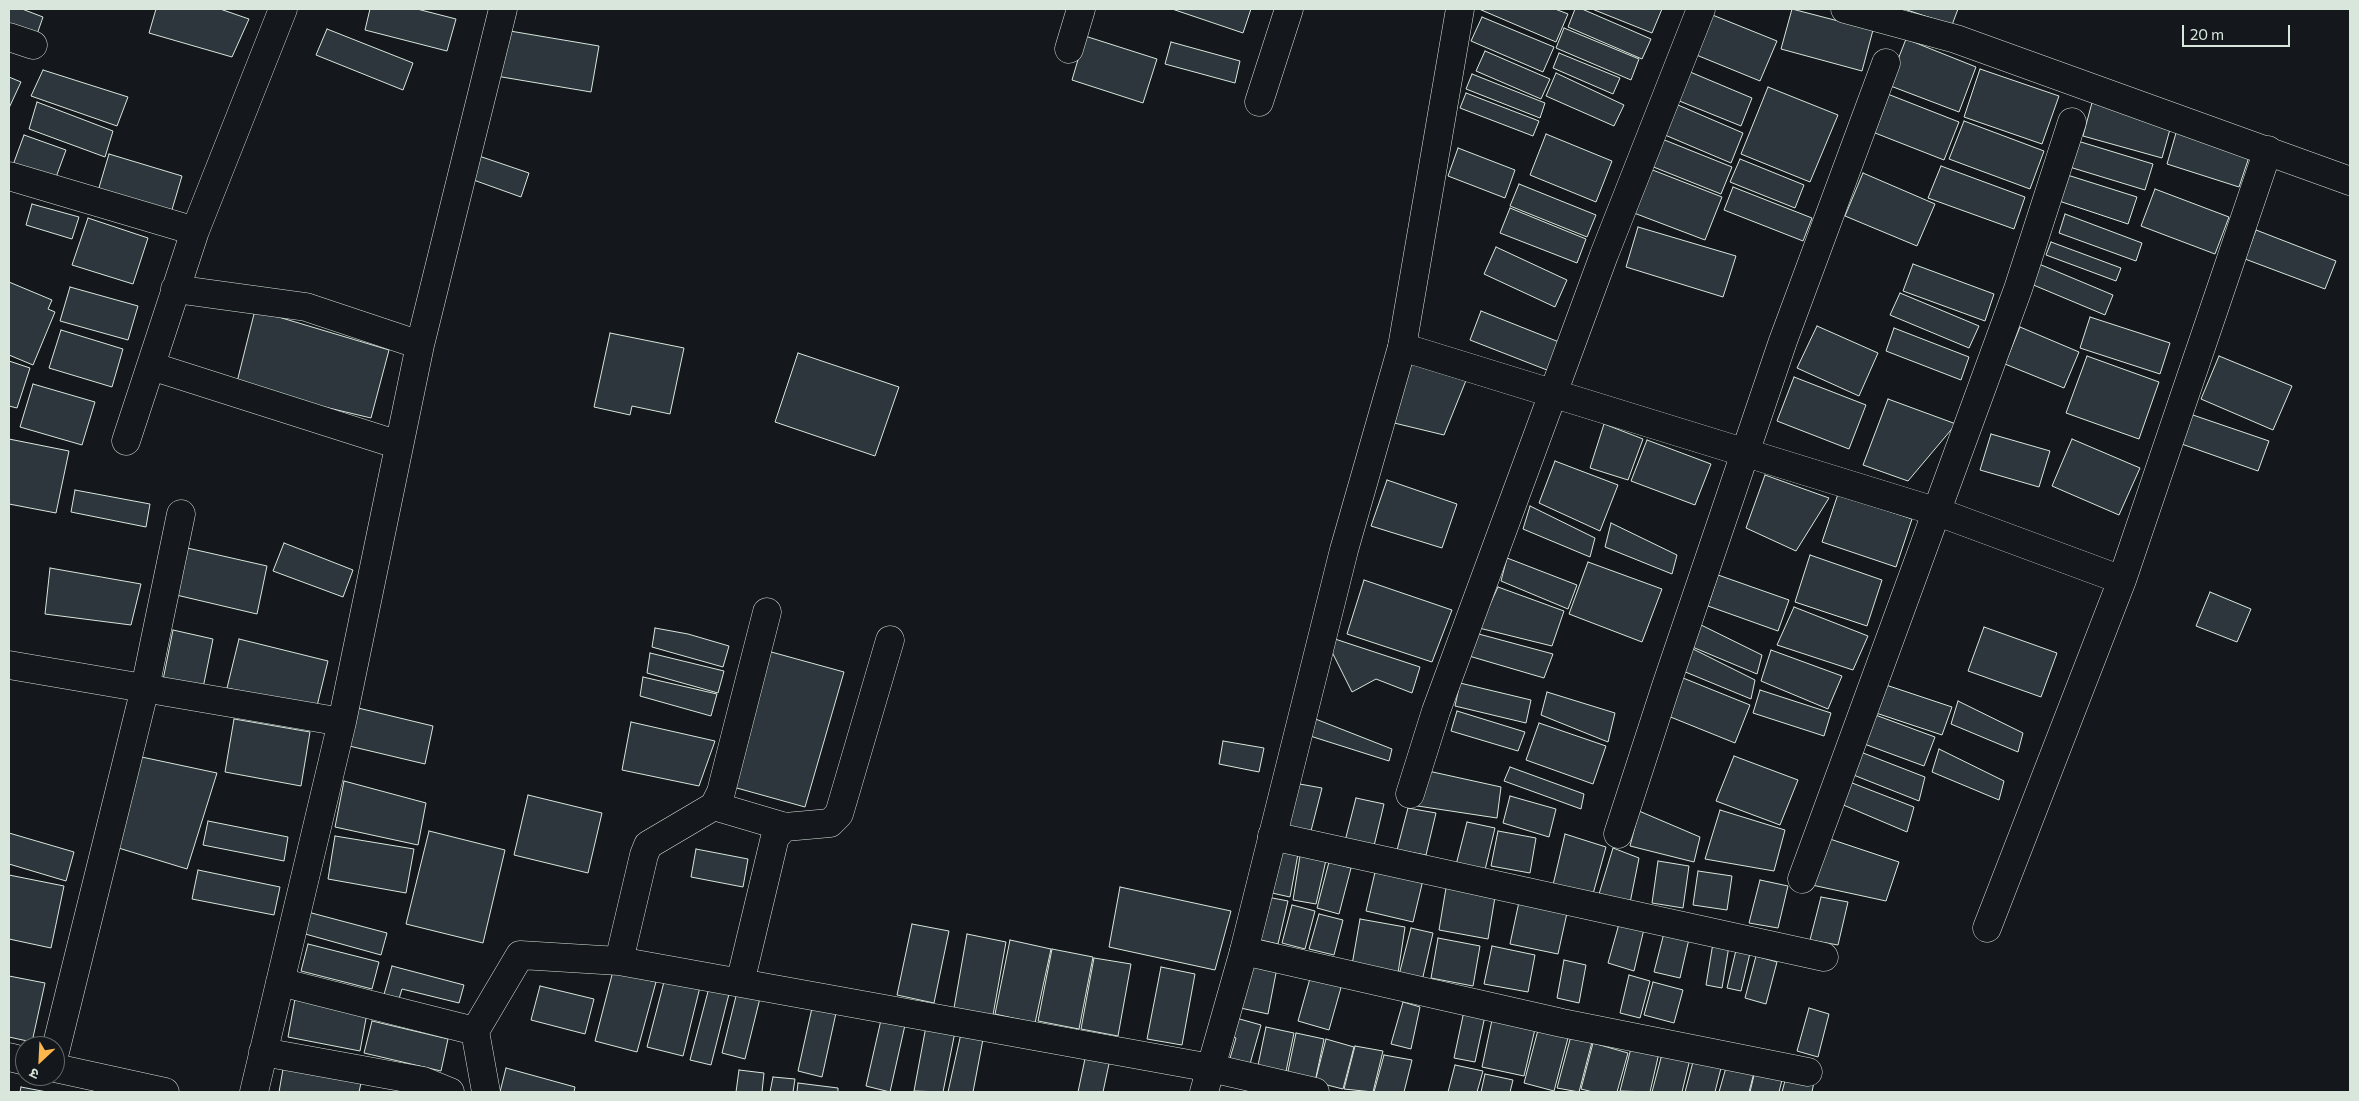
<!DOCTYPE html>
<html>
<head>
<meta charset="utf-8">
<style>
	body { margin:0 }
	#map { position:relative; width:2359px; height:1101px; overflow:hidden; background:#14181c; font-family:Commissioner,"Noto Sans Devanagari",sans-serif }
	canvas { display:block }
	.frame { position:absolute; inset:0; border:10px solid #d8e6dc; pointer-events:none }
	.north { position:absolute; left:15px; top:1036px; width:50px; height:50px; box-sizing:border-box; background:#14181c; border:1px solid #626a69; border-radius:50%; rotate:205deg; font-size:14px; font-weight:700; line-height:20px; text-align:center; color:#d8e6dc }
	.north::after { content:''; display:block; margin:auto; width:18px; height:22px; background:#ffb74d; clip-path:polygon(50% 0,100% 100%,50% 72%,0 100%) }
	.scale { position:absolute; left:2182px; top:25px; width:108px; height:22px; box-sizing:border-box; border:2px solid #d8e6dc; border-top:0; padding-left:6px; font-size:15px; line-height:18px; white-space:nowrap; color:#d8e6dc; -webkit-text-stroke:4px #14181c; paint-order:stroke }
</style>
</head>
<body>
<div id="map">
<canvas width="2359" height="1101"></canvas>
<div class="frame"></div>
<div class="north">उ</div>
<div class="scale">20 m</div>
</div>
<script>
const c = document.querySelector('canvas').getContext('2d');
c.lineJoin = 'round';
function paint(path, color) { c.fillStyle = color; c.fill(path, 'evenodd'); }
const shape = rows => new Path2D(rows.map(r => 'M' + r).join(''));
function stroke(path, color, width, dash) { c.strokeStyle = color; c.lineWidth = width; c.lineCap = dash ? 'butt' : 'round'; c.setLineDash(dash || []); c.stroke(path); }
const building = shape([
	[9,9,22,9,43,17,36,37,9,27,9,9],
	[156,9,220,9,249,19,232,57,149,33,156,9],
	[370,9,417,9,456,19,447,51,365,30,370,9],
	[1172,9,1251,9,1243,33,1172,9],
	[1479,9,1555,9,1568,14,1556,42,1479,9],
	[1575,9,1582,9,1651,39,1642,59,1568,27,1575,9],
	[1592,9,1662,9,1652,33,1592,9],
	[1792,9,1873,30,1862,71,1781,49,1792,9],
	[1904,9,1958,9,1952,25,1904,9],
	[1710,14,1777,41,1760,81,1694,54,1710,14],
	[1482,17,1554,47,1543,72,1471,41,1482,17],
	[1564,28,1639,59,1631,80,1556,48,1564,28],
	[327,29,413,63,403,90,316,55,327,29],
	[504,30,599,46,591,92,496,76,504,30],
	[1085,36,1157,59,1143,103,1072,80,1085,36],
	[1906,39,1976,67,1959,112,1888,85,1906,39],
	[1171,42,1240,61,1235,83,1165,64,1171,42],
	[1485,51,1550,79,1541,99,1476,71,1485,51],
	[1559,53,1620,78,1613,94,1553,68,1559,53],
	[1683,69,1752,98,1741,126,1672,98,1683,69],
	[1980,69,2059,96,2042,144,1964,117,1980,69],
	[43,70,128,97,117,126,31,96,43,70],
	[1556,73,1624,105,1614,126,1546,96,1556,73],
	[1472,74,1545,103,1540,118,1466,89,1472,74],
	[9,77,21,82,9,108,9,77],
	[1768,87,1838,115,1810,182,1741,154,1768,87],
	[1466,93,1539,121,1533,136,1460,108,1466,93],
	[1885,93,1959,122,1944,160,1870,131,1885,93],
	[2093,99,2172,122,2162,158,2083,136,2093,99],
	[37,102,113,131,105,157,29,129,37,102],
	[1678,105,1743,133,1731,163,1665,135,1678,105],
	[1964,121,2044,151,2030,189,1949,159,1964,121],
	[2176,133,2249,157,2239,187,2167,164,2176,133],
	[1546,134,1612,161,1596,202,1530,175,1546,134],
	[24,135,66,150,55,180,13,165,24,135],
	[1662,139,1732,167,1721,194,1651,166,1662,139],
	[2071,139,2153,164,2145,190,2063,165,2071,139],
	[1458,148,1515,170,1505,198,1448,176,1458,148],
	[109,154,182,176,171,213,98,191,109,154],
	[476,155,529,173,521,197,468,178,476,155],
	[1740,159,1804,185,1795,208,1730,182,1740,159],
	[1941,166,2025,197,2014,229,1928,198,1941,166],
	[1650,169,1722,197,1705,240,1634,213,1650,169],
	[1863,173,1935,204,1917,246,1845,216,1863,173],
	[2061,173,2137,197,2128,224,2053,199,2061,173],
	[1519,184,1596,215,1587,237,1510,206,1519,184],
	[1733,187,1812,218,1803,241,1724,210,1733,187],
	[2155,189,2229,217,2215,254,2141,226,2155,189],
	[32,204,79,217,72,239,26,225,32,204],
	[1510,208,1586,239,1577,263,1500,233,1510,208],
	[2065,214,2142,243,2136,261,2059,233,2065,214],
	[88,218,148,238,133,284,72,265,88,218],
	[1638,227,1736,256,1723,297,1626,267,1638,227],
	[2256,230,2336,261,2325,289,2245,259,2256,230],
	[2051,242,2121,268,2116,281,2046,255,2051,242],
	[1496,247,1567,280,1555,307,1484,274,1496,247],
	[1913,264,1994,294,1985,321,1903,291,1913,264],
	[2039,264,2113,295,2105,315,2031,284,2039,264],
	[9,282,52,300,48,309,55,312,33,365,9,355,9,282],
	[70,287,138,306,128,340,60,321,70,287],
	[1900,293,1979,326,1969,348,1890,315,1900,293],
	[255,310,389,350,371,418,236,386,255,310],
	[1481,311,1559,342,1547,370,1470,340,1481,311],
	[2090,317,2170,343,2160,374,2080,348,2090,317],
	[1817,326,1878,353,1859,396,1797,368,1817,326],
	[2020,327,2079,352,2064,388,2005,364,2020,327],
	[1894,328,1969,357,1961,380,1886,351,1894,328],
	[61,330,123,349,112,387,49,368,61,330],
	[610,333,684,348,670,414,632,406,630,415,594,407,610,333],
	[798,353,899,387,875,456,775,422,798,353],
	[2087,356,2159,382,2139,439,2066,413,2087,356],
	[2219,356,2292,386,2273,430,2201,399,2219,356],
	[1413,360,1467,378,1444,435,1390,422,1413,360],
	[9,361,30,368,17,408,9,406,9,361],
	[1794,377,1866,405,1849,449,1777,421,1794,377],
	[33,384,95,402,82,445,20,427,33,384],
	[1888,399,1956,424,1908,481,1863,465,1888,399],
	[2187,413,2269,441,2258,471,2176,442,2187,413],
	[1604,424,1643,439,1628,480,1590,468,1604,424],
	[1991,434,2050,451,2039,487,1980,470,1991,434],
	[9,439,69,451,56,513,9,504,9,439],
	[2072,439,2140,468,2119,515,2052,486,2072,439],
	[1647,440,1711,464,1695,505,1631,481,1647,440],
	[1555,461,1618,485,1600,531,1539,503,1555,461],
	[1765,475,1829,498,1796,551,1746,528,1765,475],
	[1387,480,1457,504,1442,548,1371,526,1387,480],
	[75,490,150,504,146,527,71,512,75,490],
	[1838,494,1912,519,1896,567,1822,542,1838,494],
	[1530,506,1595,538,1590,557,1523,529,1530,506],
	[1611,523,1677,555,1672,574,1605,547,1611,523],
	[284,543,353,570,343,597,273,571,284,543],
	[183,547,267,566,257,614,172,594,183,547],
	[1810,555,1882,580,1867,626,1795,602,1810,555],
	[1507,558,1577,585,1568,609,1501,581,1507,558],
	[1588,562,1662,589,1642,642,1569,614,1588,562],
	[50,568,141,584,131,625,45,614,50,568],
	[1718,575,1789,600,1778,631,1708,606,1718,575],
	[1364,580,1452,610,1432,662,1347,634,1364,580],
	[1498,587,1564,611,1552,646,1479,628,1498,587],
	[2210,592,2251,609,2237,642,2196,626,2210,592],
	[1794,607,1868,636,1853,670,1777,645,1794,607],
	[1697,623,1762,655,1757,674,1690,646,1697,623],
	[1984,627,2057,653,2041,697,1968,671,1984,627],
	[655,628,688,634,729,646,723,667,652,647,655,628],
	[173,630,213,639,203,688,163,680,173,630],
	[1475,633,1553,654,1544,678,1469,656,1475,633],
	[239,639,328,661,316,710,227,688,239,639],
	[1335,639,1420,667,1412,693,1376,679,1352,692,1332,652,1335,639],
	[1691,648,1755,680,1751,699,1683,671,1691,648],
	[764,650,844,672,805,807,726,785,764,650],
	[1771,650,1842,676,1828,709,1761,681,1771,650],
	[650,653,724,671,718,693,647,673,650,653],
	[643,677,717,694,711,716,640,696,643,677],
	[1683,678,1750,705,1735,743,1668,716,1683,678],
	[1460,683,1531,700,1526,723,1455,706,1460,683],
	[1880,683,1952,707,1942,735,1870,711,1880,683],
	[1760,690,1831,713,1824,736,1753,713,1760,690],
	[1547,692,1615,713,1608,742,1541,715,1547,692],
	[1958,701,2023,733,2018,752,1951,724,1958,701],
	[354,707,433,726,425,764,345,745,354,707],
	[1457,711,1525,732,1518,751,1451,731,1457,711],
	[1870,713,1935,737,1924,766,1859,742,1870,713],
	[1313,718,1392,749,1389,761,1307,735,1313,718],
	[234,719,310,732,301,786,225,772,234,719],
	[631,722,715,741,699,786,622,770,631,722],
	[1539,723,1606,746,1593,784,1526,760,1539,723],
	[1223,741,1264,748,1259,772,1219,764,1223,741],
	[1939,749,2004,781,1999,800,1932,772,1939,749],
	[1858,751,1925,777,1919,801,1851,774,1858,751],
	[137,756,217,773,187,869,112,846,137,756],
	[1734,756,1798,780,1780,825,1716,801,1734,756],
	[1510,767,1584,794,1581,809,1504,781,1510,767],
	[1419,769,1501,787,1497,818,1411,805,1419,769],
	[344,781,426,803,418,845,335,827,344,781],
	[1847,781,1914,807,1907,832,1841,804,1847,781],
	[1294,783,1322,788,1311,831,1283,826,1294,783],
	[528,795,602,813,588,873,514,855,528,795],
	[1510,796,1556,809,1549,837,1503,823,1510,796],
	[1356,798,1384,804,1374,846,1345,841,1356,798],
	[1408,808,1436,813,1426,855,1397,850,1408,808],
	[1720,810,1785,830,1774,871,1705,859,1720,810],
	[1639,811,1700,837,1694,862,1630,846,1639,811],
	[208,821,288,837,284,861,203,845,208,821],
	[1467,822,1495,828,1485,870,1456,865,1467,822],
	[429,831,505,850,483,943,406,924,429,831],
	[1498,831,1536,838,1530,873,1491,866,1498,831],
	[9,833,74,852,66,881,9,864,9,833],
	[1565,834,1606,847,1593,894,1553,885,1565,834],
	[335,836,414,849,406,893,328,879,335,836],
	[1827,838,1899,862,1886,901,1812,885,1827,838],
	[1613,848,1639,858,1630,903,1599,894,1613,848],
	[696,849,748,859,743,887,691,877,696,849],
	[1271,849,1298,854,1290,897,1263,891,1271,849],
	[1300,856,1326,860,1316,904,1293,900,1300,856],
	[1658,861,1689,866,1683,908,1652,903,1658,861],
	[1329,862,1351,868,1339,914,1317,908,1329,862],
	[1376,868,1423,880,1413,922,1366,911,1376,868],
	[198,870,280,887,274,915,192,899,198,870],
	[1698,871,1732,876,1727,910,1693,905,1698,871],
	[9,875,64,886,51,948,9,939,9,875],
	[1760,880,1788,886,1778,928,1749,923,1760,880],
	[1120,887,1231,911,1215,970,1109,947,1120,887],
	[1446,888,1495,897,1488,939,1439,930,1446,888],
	[1262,896,1288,901,1278,944,1252,938,1262,896],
	[1821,897,1848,902,1838,945,1810,940,1821,897],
	[1519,902,1567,913,1558,954,1510,944,1519,902],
	[1292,905,1315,911,1305,949,1282,943,1292,905],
	[304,911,387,933,381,955,298,932,304,911],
	[1319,914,1343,920,1334,955,1309,949,1319,914],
	[1360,919,1405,927,1398,973,1352,965,1360,919],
	[912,924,949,931,934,1003,897,995,912,924],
	[1619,924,1644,929,1634,971,1608,963,1619,924],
	[1411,928,1433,933,1422,981,1399,975,1411,928],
	[1664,933,1689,939,1680,978,1654,972,1664,933],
	[967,934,1006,942,993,1015,954,1008,967,934],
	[1438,938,1480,946,1473,986,1431,978,1438,938],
	[1010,940,1051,949,1035,1023,995,1014,1010,940],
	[1713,943,1729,946,1722,988,1706,985,1713,943],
	[308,944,379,962,372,989,301,971,308,944],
	[1492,946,1535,955,1528,992,1484,984,1492,946],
	[1737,946,1751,949,1741,991,1727,988,1737,946],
	[1052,949,1093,957,1079,1029,1038,1021,1052,949],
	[1756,956,1777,962,1766,1004,1745,998,1756,956],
	[1094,958,1131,964,1118,1036,1081,1029,1094,958],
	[1564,960,1586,965,1579,1003,1557,998,1564,960],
	[1246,962,1277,968,1268,1014,1236,1007,1246,962],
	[392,966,464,985,459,1003,402,989,398,1002,383,998,392,966],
	[1161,967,1195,974,1182,1045,1147,1039,1161,967],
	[613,971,656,982,637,1052,595,1041,613,971],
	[1311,975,1342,984,1329,1030,1298,1021,1311,975],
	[1629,975,1650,981,1640,1018,1620,1013,1629,975],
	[9,976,45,983,32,1042,9,1037,9,976],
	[665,978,700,987,683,1056,647,1047,665,978],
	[1653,982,1683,990,1674,1023,1644,1015,1653,982],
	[710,984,730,990,711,1065,690,1060,710,984],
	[540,986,594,999,585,1034,531,1020,540,986],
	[738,988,761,994,745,1059,722,1053,738,988],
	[295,999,367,1013,360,1051,288,1037,295,999],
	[1403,1002,1420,1007,1411,1049,1391,1044,1403,1002],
	[812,1008,836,1013,822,1077,798,1071,812,1008],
	[1809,1008,1829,1014,1818,1057,1797,1051,1809,1008],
	[1464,1011,1485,1016,1475,1062,1454,1058,1464,1011],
	[1229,1016,1261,1025,1248,1071,1228,1065,1236,1038,1225,1034,1229,1016],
	[881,1020,905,1025,890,1092,866,1086,881,1020],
	[1492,1020,1535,1029,1524,1076,1482,1067,1492,1020],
	[372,1021,448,1039,441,1071,364,1053,372,1021],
	[927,1021,956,1027,943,1092,914,1091,927,1021],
	[1266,1027,1294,1033,1285,1076,1257,1070,1266,1027],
	[962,1029,984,1034,973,1092,948,1092,962,1029],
	[1538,1030,1568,1038,1554,1091,1524,1083,1538,1030],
	[1296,1033,1324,1039,1315,1082,1287,1076,1296,1033],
	[1571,1036,1592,1042,1579,1092,1557,1088,1571,1036],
	[1326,1039,1354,1047,1343,1089,1315,1082,1326,1039],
	[1593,1043,1628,1053,1617,1092,1593,1092,1581,1089,1593,1043],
	[1355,1046,1383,1051,1373,1092,1344,1089,1355,1046],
	[1631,1048,1659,1053,1650,1092,1620,1091,1631,1048],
	[1086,1054,1110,1059,1103,1092,1078,1092,1086,1054],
	[1662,1054,1690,1059,1682,1092,1652,1092,1662,1054],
	[1384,1055,1412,1060,1404,1092,1374,1092,1384,1055],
	[1694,1058,1722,1064,1715,1092,1685,1092,1694,1058],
	[1727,1064,1755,1069,1749,1092,1719,1092,1727,1064],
	[1455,1065,1483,1071,1477,1092,1448,1092,1455,1065],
	[506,1068,575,1087,574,1092,500,1092,506,1068],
	[283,1069,361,1083,359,1092,279,1092,283,1069],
	[739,1070,764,1073,762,1092,736,1092,739,1070],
	[1755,1071,1783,1076,1779,1092,1750,1092,1755,1071],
	[1485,1074,1513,1080,1510,1092,1481,1092,1485,1074],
	[773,1077,795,1079,793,1092,770,1092,773,1077],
	[1786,1077,1814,1082,1812,1092,1782,1092,1786,1077],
	[798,1083,838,1088,838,1092,797,1092,798,1083],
	[21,1087,47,1092,20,1092,21,1087]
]);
paint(building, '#2c363c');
stroke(building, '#d8e6dc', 1);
const minor = shape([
	[1845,9,1956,39,2350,181],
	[9,37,33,45],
	[1069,49,1081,9],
	[1259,102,1289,9],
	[9,176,195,231],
	[175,289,306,307,420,345],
	[1402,347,1938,512,2122,580],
	[151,366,399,445],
	[126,441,195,231,283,9],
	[9,665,342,722,254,1092],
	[342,722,420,345,503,9],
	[1410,794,1436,711,1604,255,1701,9],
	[714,806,785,827],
	[1618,834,1666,686,1783,341,1886,63],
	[1272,836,1824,957],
	[1802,879,2018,289,2072,122],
	[1987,928,2122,580,2268,150],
	[1244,951,1562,1023,1808,1072],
	[619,961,644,855,648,845,714,806,721,792,767,612],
	[280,982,475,1031],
	[740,983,775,837,785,827,830,823,839,814,890,640],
	[55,1052,145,688,181,514],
	[263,1052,423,1081,450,1092],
	[9,1057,25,1061],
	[55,1068,165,1092],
	[486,1092,475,1031,520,955,619,961,1211,1068,1315,1092]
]);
const tertiary = shape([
	[1204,1092,1244,951,1344,550,1402,347,1460,9]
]);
stroke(minor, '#d8e6dc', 29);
stroke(tertiary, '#d8e6dc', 29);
stroke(minor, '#14181c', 28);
stroke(tertiary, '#14181c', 28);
</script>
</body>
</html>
